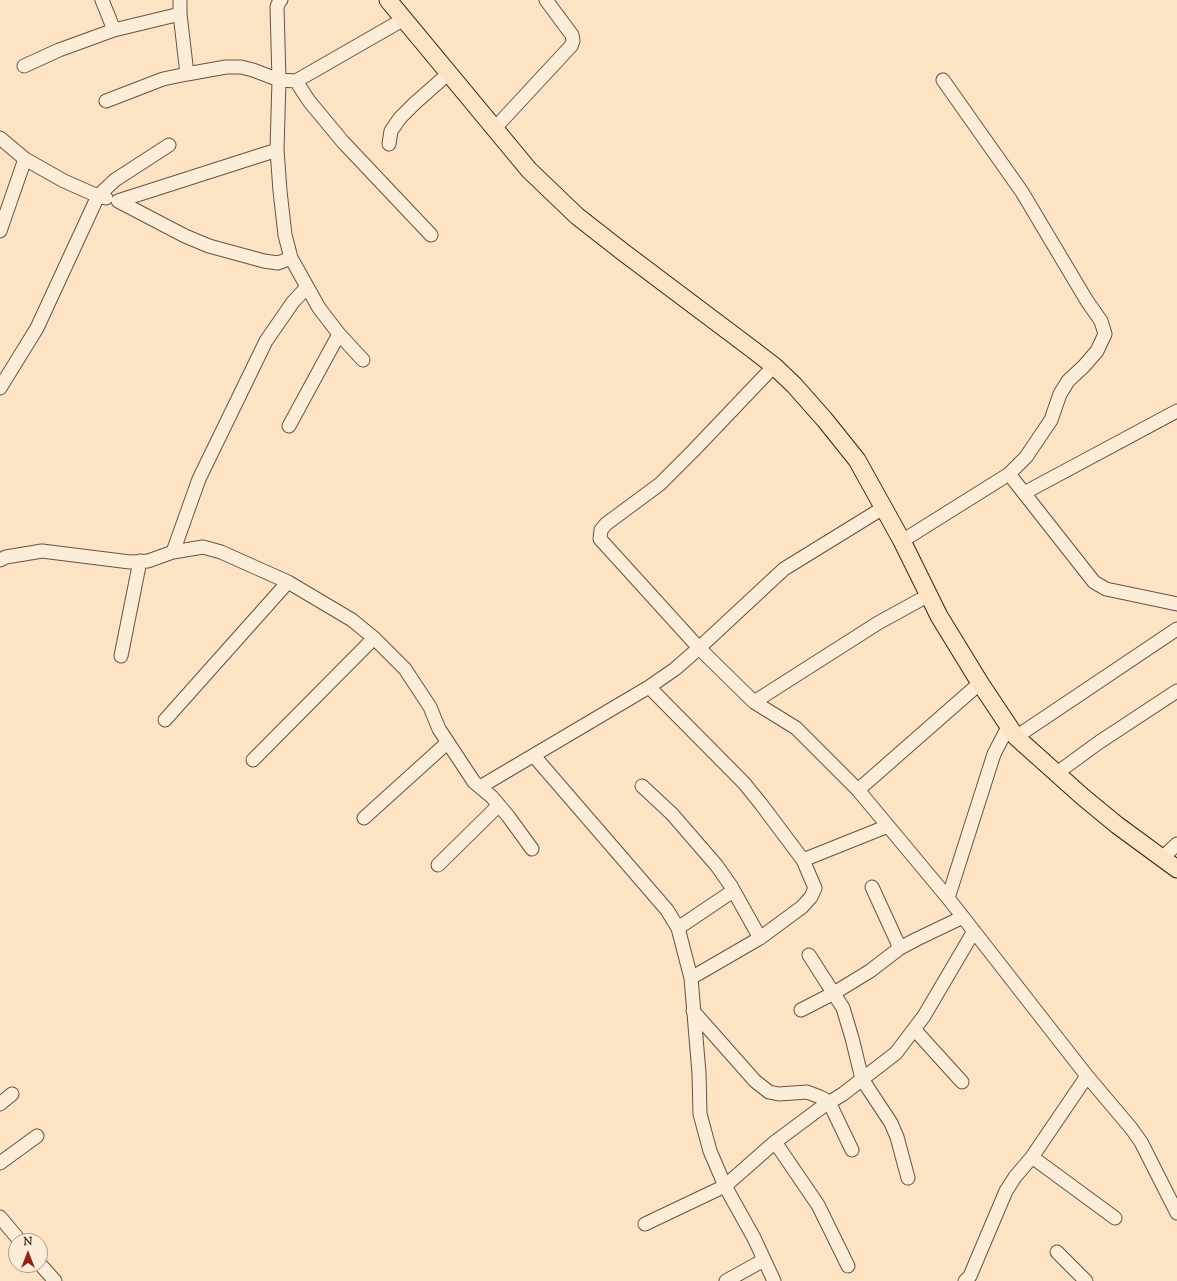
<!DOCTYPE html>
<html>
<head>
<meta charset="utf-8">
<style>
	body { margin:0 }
	#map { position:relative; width:1177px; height:1281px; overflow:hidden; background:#fbe3c4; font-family:"Sorts Mill Goudy",serif }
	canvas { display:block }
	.north { position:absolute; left:8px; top:1233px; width:40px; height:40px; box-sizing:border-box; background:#fcedd9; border:1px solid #ad9c8c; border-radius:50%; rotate:0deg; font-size:11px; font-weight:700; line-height:16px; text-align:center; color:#372218 }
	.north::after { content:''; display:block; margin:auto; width:14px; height:18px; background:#8f2418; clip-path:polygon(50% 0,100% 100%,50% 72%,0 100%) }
</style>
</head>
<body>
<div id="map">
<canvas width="1177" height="1281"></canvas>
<div class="north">N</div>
</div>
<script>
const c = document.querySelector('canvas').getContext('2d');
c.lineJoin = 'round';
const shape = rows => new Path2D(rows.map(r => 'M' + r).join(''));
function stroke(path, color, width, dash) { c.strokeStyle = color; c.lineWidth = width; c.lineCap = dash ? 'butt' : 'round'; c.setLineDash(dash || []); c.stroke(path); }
const minor = shape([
	[102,0,114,30],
	[180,0,180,14,187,74,226,67,241,67,253,70,279,80,296,81,404,19],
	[24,66,59,50,114,30,180,14],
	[296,81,309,101,343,142,431,235],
	[106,101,163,79,187,74],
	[495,128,571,46,573,41,572,35,546,0],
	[0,138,25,159],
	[389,144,391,131,400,118,415,103,449,73],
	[277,150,118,201,185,236,209,246,264,261,278,263,291,258,285,235,280,191,277,150,279,80,277,7,279,2,281,0],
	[0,231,25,159,64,181,98,196,115,180,169,145],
	[291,258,319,308,339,334,363,360],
	[774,366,694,450,660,484,606,524,601,530,600,539,699,648,754,702,796,728,858,790,948,898,1087,1076,1131,1128,1141,1142,1177,1213],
	[0,388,37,328,98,196,106,198],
	[289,426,339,334],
	[1009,474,1094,582,1106,589,1177,604],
	[1024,493,1177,411],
	[902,541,1009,474,1026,457,1051,420,1060,394,1068,381,1084,366,1097,351,1105,334,1101,321,1087,301,1022,192,943,80],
	[173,552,199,479,266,341,293,302,307,287],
	[0,560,6,557,42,551,130,562,148,561,173,552,203,547,221,552,288,582,352,620,374,638,405,669,430,707,439,729,474,782,492,797,508,816,532,849],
	[121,656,140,561],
	[649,687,744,783,761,804,803,860,815,888,811,897,802,907,760,938,691,978],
	[754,702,878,623,929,595],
	[165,720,288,582],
	[1016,737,1177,629],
	[534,756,667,910,678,928,691,978,699,1073,700,1114,710,1151,725,1186,754,1238,774,1281],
	[253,760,374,638],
	[1057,773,1098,743,1177,691],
	[642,786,672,814,717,866,731,886,760,938],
	[480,787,649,687,675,669,699,648,784,569,883,508],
	[858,790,980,683],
	[364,818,447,743],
	[1162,858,1177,844],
	[803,860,888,826],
	[438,865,499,805],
	[872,887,900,948],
	[948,898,994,754,1008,727],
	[678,928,733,891],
	[809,955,843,1008,852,1038,862,1079,891,1123,897,1137,908,1178],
	[801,1010,834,993,870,971,900,948,917,939,963,917],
	[693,1011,755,1081,769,1092,779,1094,807,1092,820,1097,829,1102,852,1150],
	[914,1029,962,1082],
	[0,1104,12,1094],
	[775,1142,818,1205,848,1266],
	[1032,1157,1115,1218],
	[0,1163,37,1136],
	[0,1217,20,1241],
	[645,1224,725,1186,775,1142,822,1107,843,1094,896,1053,924,1016,974,931],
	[1057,1252,1086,1281],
	[40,1264,55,1281],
	[726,1281,764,1260],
	[965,1281,970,1276,1006,1191,1015,1177,1032,1157,1087,1076]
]);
const major = shape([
	[388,0,529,170,577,216,623,252,752,349,774,366,794,385,825,420,857,460,902,541,939,616,980,683,1016,737,1083,797,1117,825,1177,869]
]);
stroke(minor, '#685243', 15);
stroke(major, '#372218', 19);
stroke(minor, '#fcedd9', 13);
stroke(major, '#fbe3c4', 17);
</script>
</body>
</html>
